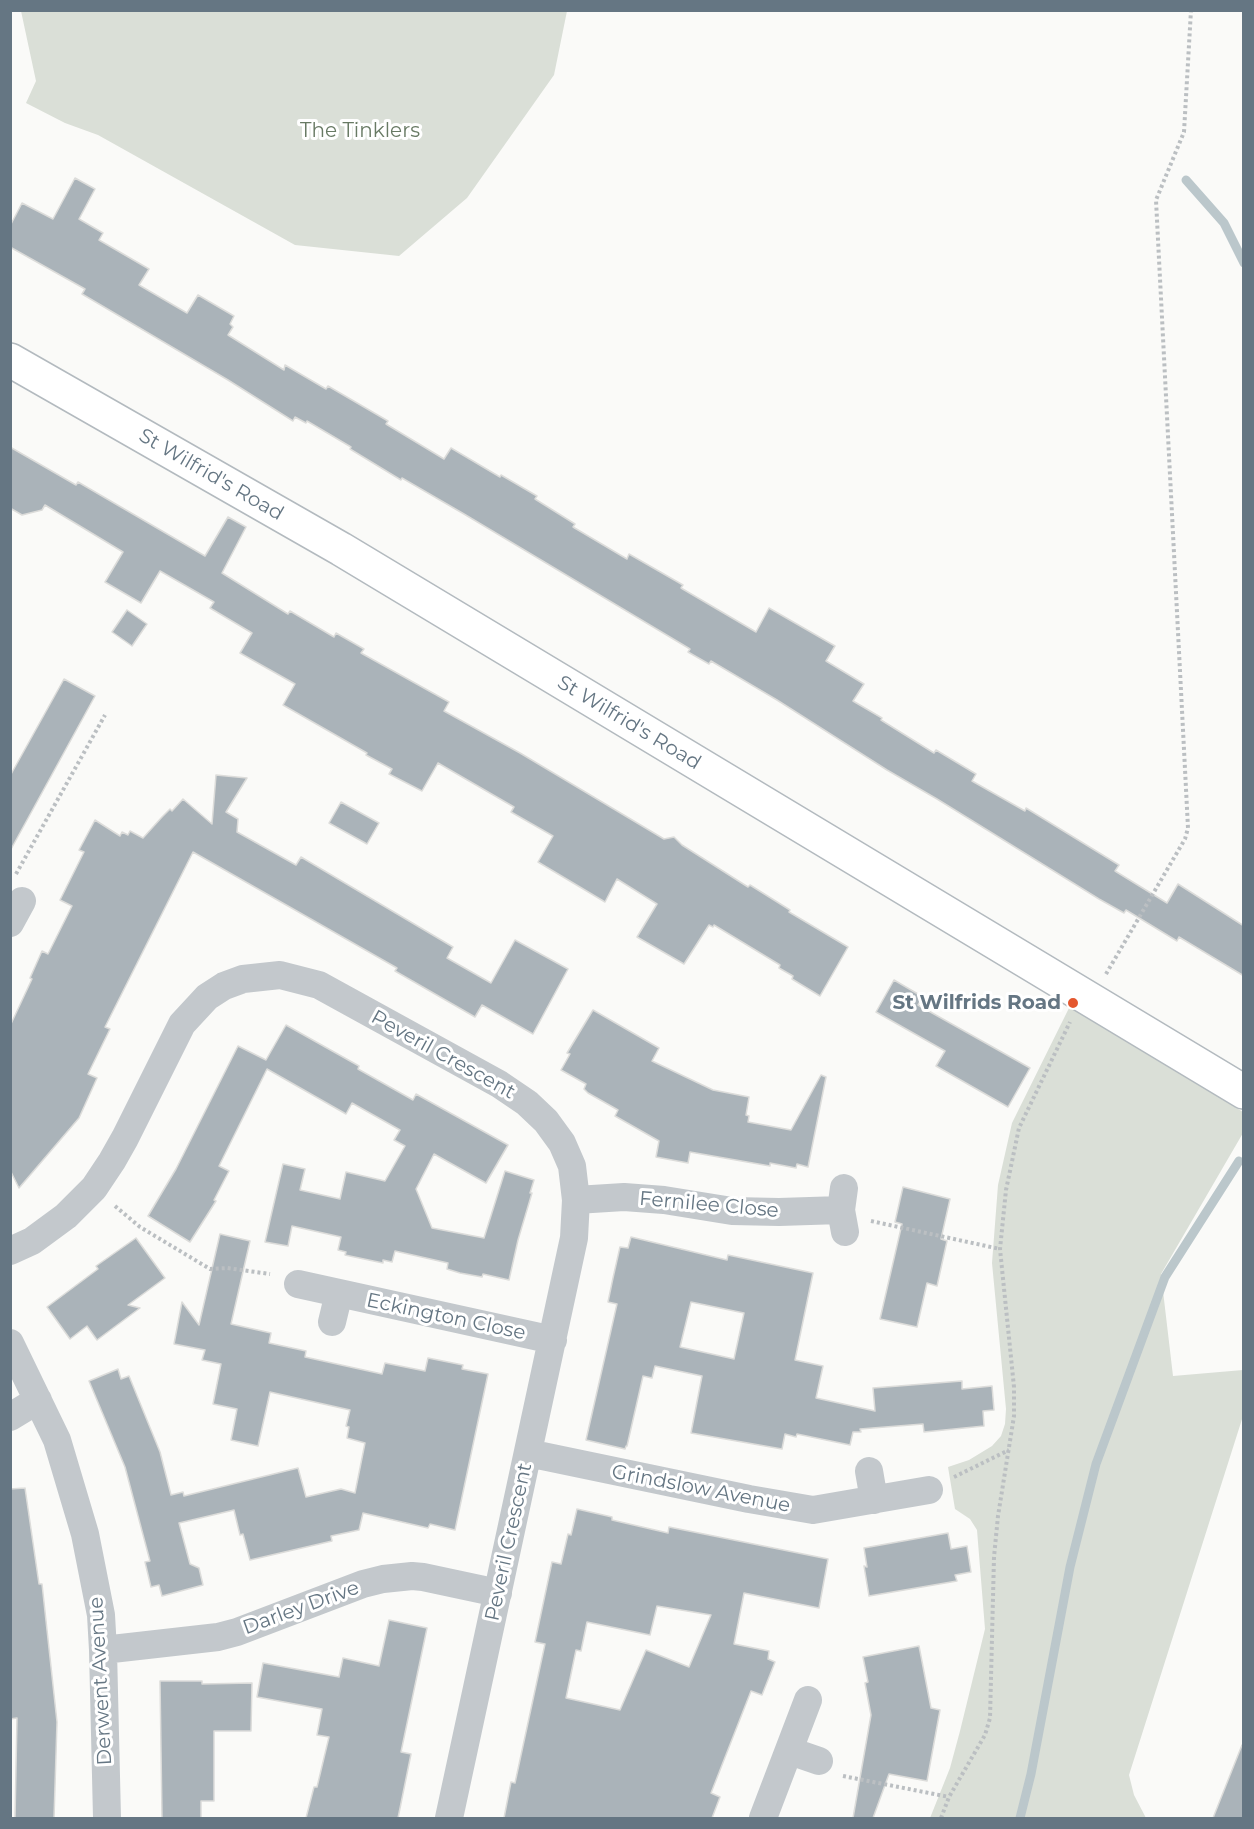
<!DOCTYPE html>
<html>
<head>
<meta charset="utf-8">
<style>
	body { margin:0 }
	#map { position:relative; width:1254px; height:1829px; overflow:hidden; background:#fafaf8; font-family:Montserrat,sans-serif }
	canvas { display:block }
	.frame { position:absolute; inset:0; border:12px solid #657683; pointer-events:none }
</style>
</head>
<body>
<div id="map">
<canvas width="1254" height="1829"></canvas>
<div class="frame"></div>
</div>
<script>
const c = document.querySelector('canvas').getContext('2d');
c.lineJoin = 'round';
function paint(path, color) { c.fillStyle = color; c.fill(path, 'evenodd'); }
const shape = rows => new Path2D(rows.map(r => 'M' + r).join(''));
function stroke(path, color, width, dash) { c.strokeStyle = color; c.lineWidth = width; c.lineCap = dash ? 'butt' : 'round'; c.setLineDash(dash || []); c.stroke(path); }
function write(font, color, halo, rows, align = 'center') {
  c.font = font + ' Montserrat,sans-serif'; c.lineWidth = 6; c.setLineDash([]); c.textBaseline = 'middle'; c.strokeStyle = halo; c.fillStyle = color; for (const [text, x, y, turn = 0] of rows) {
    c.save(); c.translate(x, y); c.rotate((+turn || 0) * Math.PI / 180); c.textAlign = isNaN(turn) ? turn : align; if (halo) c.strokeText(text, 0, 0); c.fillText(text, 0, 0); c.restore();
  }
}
paint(shape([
	[21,11,21,10,567,11,554,75,467,198,399,256,295,245,98,135,65,123,26,103,36,81],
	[1070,1006,1243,1112,1243,1133,1161,1274,1173,1376,1243,1370,1243,1416,1129,1775,1134,1795,1146,1818,930,1818,950,1768,960,1731,985,1629,977,1530,970,1519,955,1509,948,1467,969,1460,992,1446,1001,1436,1005,1424,1006,1409,992,1263,998,1185,1012,1123]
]), '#dadfd7');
stroke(shape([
	[1186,180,1224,223,1244,263],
	[1020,1818,1031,1774,1070,1567,1096,1464,1165,1277,1239,1161]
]), '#bbc7cb', 9);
const building = shape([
	[75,178,95,189,79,219,103,233,99,240,149,269,139,285,187,313,198,295,234,316,230,324,233,327,228,335,284,370,285,365,326,389,328,386,388,421,386,424,444,459,451,448,500,477,501,475,537,496,535,499,575,524,573,527,627,559,629,554,683,585,681,588,756,632,769,608,835,646,826,661,864,684,853,701,882,718,881,720,934,753,936,750,976,774,972,781,1025,811,1026,808,1119,865,1115,871,1167,903,1178,884,1244,926,1244,976,1179,937,1177,941,1126,910,1124,913,1099,899,937,799,887,770,777,700,711,661,709,664,688,652,690,649,464,514,402,478,401,480,350,449,351,447,307,421,306,423,295,417,293,421,228,380,82,294,85,289,10,247,10,226,22,203,53,219,75,178],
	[10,447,76,485,78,482,205,556,228,517,246,527,222,573,288,614,290,611,334,637,336,633,364,649,361,653,449,702,444,711,520,753,664,839,674,837,682,845,748,887,750,885,790,910,789,912,848,947,820,996,792,979,793,976,779,968,780,965,714,925,713,927,709,925,684,964,637,937,657,904,617,879,605,902,538,862,553,836,511,812,514,807,438,763,422,791,389,774,392,769,366,755,367,753,283,705,295,684,240,653,252,633,210,608,214,602,160,571,141,603,105,582,123,552,45,505,42,510,22,515,10,508,10,447],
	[127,610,147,624,132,646,112,632,127,610],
	[64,679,95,696,10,851,10,776,64,679],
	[216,775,247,778,226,812,238,819,237,832,296,865,301,857,453,947,447,958,491,983,515,940,568,969,533,1034,482,1005,475,1017,395,971,397,968,193,852,105,1027,110,1029,88,1074,97,1078,79,1118,19,1188,10,1170,10,1026,32,979,30,978,42,951,48,954,72,906,60,900,84,852,79,850,95,820,120,836,122,832,128,835,130,831,143,838,162,817,170,809,172,811,183,799,212,824,216,775],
	[341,802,379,823,367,844,329,823,341,802],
	[894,980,923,997,918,1005,1030,1068,1008,1107,936,1066,945,1051,876,1012,894,980],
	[593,1010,659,1048,652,1061,713,1090,749,1097,746,1115,749,1116,748,1122,791,1130,821,1075,826,1077,808,1167,797,1164,796,1168,770,1163,770,1166,690,1152,688,1163,656,1157,659,1141,615,1116,618,1110,588,1093,584,1089,586,1084,561,1070,570,1054,567,1053,593,1010],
	[286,1025,359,1066,358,1069,413,1100,416,1094,508,1145,486,1183,434,1154,416,1189,432,1228,484,1238,505,1171,534,1180,530,1193,532,1193,518,1240,509,1280,483,1274,482,1277,460,1273,447,1269,448,1263,395,1251,392,1262,383,1260,383,1263,345,1255,346,1252,338,1250,341,1237,292,1226,288,1246,265,1242,283,1164,305,1169,300,1190,340,1199,346,1172,385,1181,405,1146,394,1140,400,1130,352,1103,346,1114,267,1069,219,1166,229,1171,214,1200,216,1201,190,1242,148,1216,176,1169,238,1046,266,1060,286,1025],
	[903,1187,950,1199,941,1239,947,1241,937,1286,927,1283,917,1327,880,1319,902,1224,895,1222,903,1187],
	[220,1234,250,1241,231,1324,271,1333,269,1343,306,1351,305,1357,382,1374,385,1363,425,1371,428,1358,463,1365,462,1369,488,1374,455,1530,430,1524,428,1528,363,1513,359,1530,331,1536,332,1541,250,1560,243,1534,240,1535,234,1510,179,1523,190,1564,199,1568,203,1585,162,1596,159,1585,151,1587,145,1562,150,1561,125,1467,89,1381,118,1369,121,1379,129,1376,160,1452,171,1495,183,1492,184,1496,298,1468,306,1497,341,1489,355,1493,365,1443,347,1438,349,1427,346,1426,350,1410,270,1392,258,1446,231,1440,237,1409,213,1404,221,1364,202,1360,205,1350,174,1344,182,1302,199,1325,220,1234],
	[631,1237,727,1260,728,1255,813,1273,795,1360,823,1366,816,1398,875,1411,873,1388,962,1381,962,1389,992,1386,994,1410,983,1411,984,1426,924,1432,923,1424,860,1429,861,1432,853,1432,850,1445,797,1434,796,1437,785,1434,782,1449,691,1433,702,1376,655,1366,652,1378,643,1376,627,1446,626,1446,625,1449,586,1440,617,1304,608,1302,613,1278,620,1247,628,1248,631,1237],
	[691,1302,744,1313,734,1359,680,1347,691,1302],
	[136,1238,165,1278,128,1305,140,1308,97,1340,87,1326,70,1339,47,1307,98,1269,96,1266,136,1238],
	[25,1488,39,1584,42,1584,57,1722,54,1818,15,1818,17,1718,10,1719,10,1489,25,1488],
	[577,1509,612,1517,612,1520,668,1533,669,1527,828,1559,819,1608,744,1593,734,1644,769,1651,768,1659,775,1662,762,1695,751,1691,711,1793,720,1797,712,1818,504,1818,511,1782,515,1783,545,1644,535,1642,552,1562,561,1564,568,1534,571,1535,577,1509],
	[657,1606,711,1615,689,1667,646,1650,620,1710,566,1698,576,1650,581,1651,587,1622,650,1635,657,1606],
	[948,1533,951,1549,967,1546,971,1572,955,1575,957,1581,869,1596,864,1566,867,1567,864,1548,948,1533],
	[389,1620,427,1628,401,1752,411,1754,398,1818,306,1818,314,1787,317,1787,329,1737,317,1735,322,1709,257,1697,263,1663,339,1677,343,1658,379,1666,389,1620],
	[919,1646,931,1708,940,1710,927,1781,889,1774,873,1818,853,1818,871,1715,865,1683,868,1682,863,1657,919,1646],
	[160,1681,202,1681,202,1684,252,1683,251,1731,214,1731,214,1801,201,1801,201,1818,162,1818,160,1681],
	[1242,1745,1244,1745,1244,1818,1213,1818,1242,1745]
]);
paint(building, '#aab3b9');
stroke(building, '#dcdcda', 1.5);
const secondary = shape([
	[10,360,341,549,1244,1092]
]);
stroke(secondary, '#b3babf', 36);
stroke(shape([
	[16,874,105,715],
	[1106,974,1185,839,1188,828,1156,200,1184,132,1191,10],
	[115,1206,140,1227,210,1269,227,1268,270,1274],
	[871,1221,1000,1249],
	[954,1477,1009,1450],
	[843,1776,949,1797],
	[941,1818,949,1797,985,1735,990,1718,994,1557,998,1516,1014,1416,1014,1387,1000,1249,1006,1190,1019,1128,1070,1022]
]), '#bbbfc2', 4, [3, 3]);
stroke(shape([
	[10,923,22,901],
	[844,1188,841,1210,845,1232],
	[576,1200,624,1197,664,1200,732,1211,779,1212,841,1210],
	[10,1251,32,1241,66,1216,94,1188,112,1161,125,1138,182,1024,207,997,224,986,243,979,280,975,319,985,499,1084,527,1103,546,1121,562,1143,572,1166,576,1200,574,1238,449,1818],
	[298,1284,553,1340],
	[332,1322,339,1293],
	[10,1343,57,1440,85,1534,101,1615,103,1650,107,1818],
	[10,1417,38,1400],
	[528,1453,749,1499,813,1510,929,1490],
	[869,1471,874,1500],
	[103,1650,218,1637,237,1632,363,1584,383,1579,412,1576,423,1577,498,1593],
	[790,1751,819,1761],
	[763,1818,808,1700]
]), '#c3c8cc', 28);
stroke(secondary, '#fff', 33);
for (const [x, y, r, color] of [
	[1073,1003,6,"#e4572e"]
]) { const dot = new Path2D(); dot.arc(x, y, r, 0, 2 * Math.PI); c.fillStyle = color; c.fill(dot); stroke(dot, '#fff', 2); }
write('20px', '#687a64', '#fff', [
	["The Tinklers",360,131]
]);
write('20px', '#657683', '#fff', [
	["St Wilfrid's Road",211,475,30],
	["St Wilfrid's Road",629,723,31],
	["Peveril Crescent",443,1055,29],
	["Fernilee Close",709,1205,5],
	["Eckington Close",446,1317,12],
	["Grindslow Avenue",701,1489,11],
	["Peveril Crescent",509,1542,-78],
	["Darley Drive",301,1608,-20],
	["Derwent Avenue",101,1681,-93]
]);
write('bold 20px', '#657683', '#fff', [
	["St Wilfrids Road",1061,1003]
], 'right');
</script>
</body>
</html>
